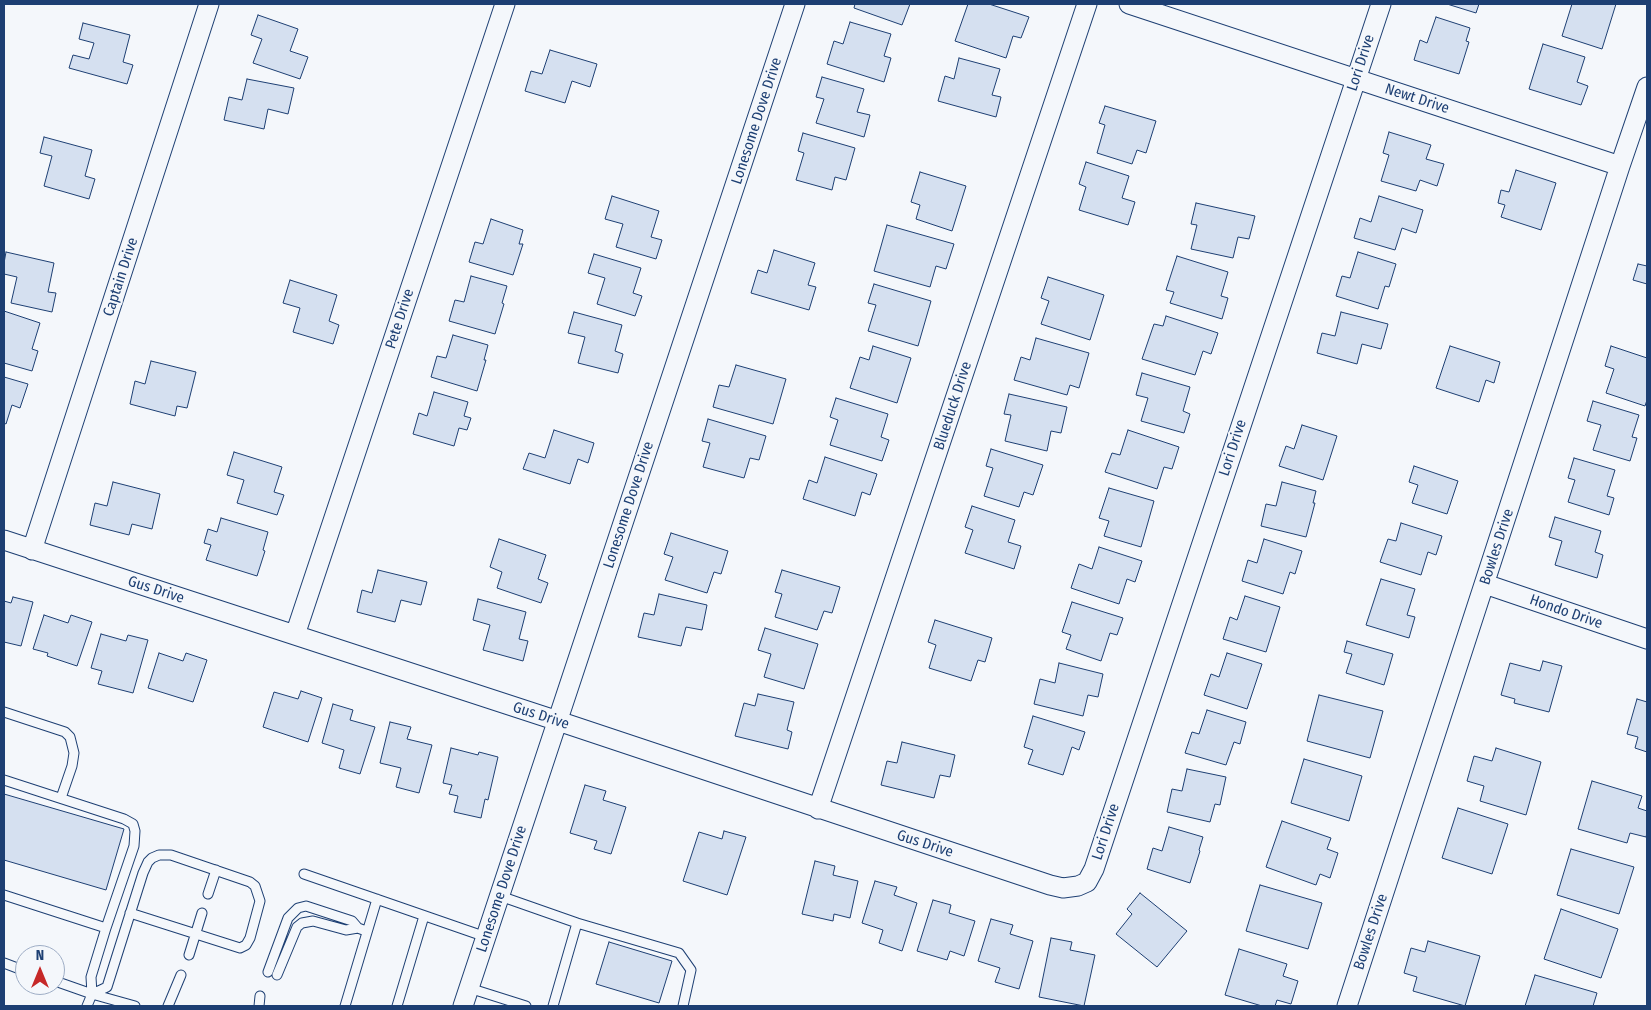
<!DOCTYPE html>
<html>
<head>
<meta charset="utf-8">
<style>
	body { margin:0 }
	#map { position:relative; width:1651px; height:1010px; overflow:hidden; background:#f4f7fb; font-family:"Fira Sans Condensed",sans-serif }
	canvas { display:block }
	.frame { position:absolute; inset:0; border:5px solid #1d3f73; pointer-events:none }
	.north { position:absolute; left:15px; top:945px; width:50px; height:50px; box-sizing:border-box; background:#f4f7fb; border:1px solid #9eadc5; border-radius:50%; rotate:0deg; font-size:14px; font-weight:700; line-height:20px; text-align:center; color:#1d3f73 }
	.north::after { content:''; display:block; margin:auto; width:18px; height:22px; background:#c62828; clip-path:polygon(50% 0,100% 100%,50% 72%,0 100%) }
</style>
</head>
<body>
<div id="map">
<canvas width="1651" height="1010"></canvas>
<div class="frame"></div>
<div class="north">N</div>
</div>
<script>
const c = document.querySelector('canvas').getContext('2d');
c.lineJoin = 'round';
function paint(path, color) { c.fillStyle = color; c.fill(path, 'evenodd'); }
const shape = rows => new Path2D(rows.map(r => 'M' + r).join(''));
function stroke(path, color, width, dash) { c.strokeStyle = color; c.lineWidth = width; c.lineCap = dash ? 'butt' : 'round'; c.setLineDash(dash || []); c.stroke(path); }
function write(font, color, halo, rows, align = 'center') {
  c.font = font + ' "Fira Sans Condensed",sans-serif'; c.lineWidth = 4; c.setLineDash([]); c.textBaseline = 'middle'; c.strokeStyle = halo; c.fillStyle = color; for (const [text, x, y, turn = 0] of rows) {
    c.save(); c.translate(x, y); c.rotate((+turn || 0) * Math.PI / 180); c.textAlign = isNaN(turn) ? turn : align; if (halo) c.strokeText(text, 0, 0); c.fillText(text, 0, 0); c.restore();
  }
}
const building = shape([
	[855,4,910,4,902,25,854,8,855,4],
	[968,4,989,4,1029,17,1021,38,1013,36,1006,58,955,41,968,4],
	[1447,4,1479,4,1476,13,1447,4],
	[1572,4,1616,4,1602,49,1562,36,1572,4],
	[258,15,298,29,290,51,308,57,300,79,253,63,262,39,251,35,258,15],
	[1436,17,1470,28,1466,41,1469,42,1459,74,1414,60,1420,40,1427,43,1436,17],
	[850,22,891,34,884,56,891,58,884,82,827,64,834,41,843,44,850,22],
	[83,23,130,35,123,62,133,65,127,84,69,68,73,55,89,59,94,43,79,39,83,23],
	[1543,44,1585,57,1577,82,1588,86,1581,105,1529,89,1543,44],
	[550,50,597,64,590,87,572,81,565,103,525,91,531,71,542,74,550,50],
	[959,58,1000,69,992,95,1001,97,996,117,938,101,945,76,954,79,959,58],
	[822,77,864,89,857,112,870,115,864,137,816,123,824,99,816,97,822,77],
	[247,79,294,88,288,114,268,109,264,129,224,120,229,97,242,100,247,79],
	[1105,106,1156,121,1146,153,1137,150,1132,164,1097,153,1105,125,1099,123,1105,106],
	[1389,132,1431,145,1426,159,1444,164,1437,186,1420,180,1416,191,1381,181,1389,155,1383,153,1389,132],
	[803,133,855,148,846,180,835,177,832,190,796,180,804,153,798,151,803,133],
	[44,137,92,150,85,176,95,179,89,199,44,186,52,156,40,153,44,137],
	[1086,162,1129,176,1122,198,1135,202,1128,225,1079,210,1086,187,1079,184,1086,162],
	[1516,170,1556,183,1541,230,1501,217,1505,205,1498,203,1501,190,1509,192,1516,170],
	[920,172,966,186,952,231,916,219,920,205,911,202,920,172],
	[612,196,659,211,651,237,662,240,656,259,616,247,623,224,605,219,612,196],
	[1379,196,1423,210,1416,233,1402,228,1395,250,1354,238,1360,218,1371,222,1379,196],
	[1196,203,1255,216,1249,239,1238,237,1233,258,1191,249,1197,225,1191,224,1196,203],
	[491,219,523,230,519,244,523,244,513,275,469,262,475,242,483,244,491,219],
	[887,225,954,244,946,269,936,266,930,287,874,271,887,225],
	[774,250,815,263,808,285,816,287,809,310,751,293,758,270,767,273,774,250],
	[6,252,54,263,48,292,56,293,52,312,11,303,17,277,4,274,4,263,6,252],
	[1358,252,1396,264,1389,287,1385,286,1378,309,1336,296,1342,276,1350,278,1358,252],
	[594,254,641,268,633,293,642,296,635,316,597,304,605,278,588,273,594,254],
	[1177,256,1228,272,1221,296,1228,298,1222,319,1170,303,1174,292,1166,290,1177,256],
	[1638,264,1647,266,1647,264,1647,284,1633,280,1638,264],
	[471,276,507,286,502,303,504,304,495,334,449,321,455,300,464,302,471,276],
	[1048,277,1104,295,1090,340,1041,324,1049,301,1041,298,1048,277],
	[290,280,337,295,329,321,339,325,333,344,293,332,300,308,283,303,290,280],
	[874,284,931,301,918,346,868,331,876,305,868,303,874,284],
	[4,311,40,323,32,349,38,351,32,371,4,363,4,311],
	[574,312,622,325,615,351,623,354,618,373,578,363,585,337,568,333,574,312],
	[1341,312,1388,324,1381,349,1362,344,1357,364,1317,353,1322,333,1335,336,1341,312],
	[1166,316,1218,333,1211,354,1203,351,1195,375,1142,359,1154,324,1163,326,1166,316],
	[453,335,488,345,484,360,486,360,477,391,431,377,437,356,446,358,453,335],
	[1036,338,1089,353,1079,388,1070,385,1067,395,1014,380,1021,357,1030,360,1036,338],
	[873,346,911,358,897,403,850,388,860,357,869,360,873,346],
	[1450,346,1500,362,1494,383,1486,380,1479,402,1436,388,1450,346],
	[1611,346,1647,358,1647,400,1645,406,1606,393,1614,369,1605,366,1611,346],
	[151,361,196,372,187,408,177,406,175,416,130,404,135,381,145,384,151,361],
	[736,365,786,379,773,424,713,407,719,385,729,387,736,365],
	[1142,373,1190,387,1183,411,1190,414,1184,433,1141,421,1148,398,1136,395,1142,373],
	[4,377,28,384,20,408,12,405,6,424,4,423,4,377],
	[434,392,468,402,464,416,471,418,467,430,459,428,454,446,413,434,419,413,427,416,434,392],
	[1009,394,1067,407,1061,433,1051,431,1047,451,1005,441,1011,415,1004,414,1009,394],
	[836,398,888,414,881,437,889,440,882,461,830,445,838,420,830,417,836,398],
	[1593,401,1639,415,1632,437,1637,438,1630,461,1593,450,1601,425,1587,421,1593,401],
	[708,419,766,436,759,460,750,458,744,478,703,467,710,443,702,441,708,419],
	[1302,425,1337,436,1323,480,1279,466,1286,446,1294,449,1302,425],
	[554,430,594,443,588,463,578,459,570,484,523,469,529,453,545,458,554,430],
	[1128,430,1179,447,1172,469,1164,467,1157,489,1105,472,1112,453,1120,455,1128,430],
	[991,449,1043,465,1033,495,1024,492,1019,507,984,496,993,468,986,466,991,449],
	[234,452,282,467,274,492,284,495,277,515,237,503,244,480,227,475,234,452],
	[825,457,877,474,870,495,862,492,855,516,803,499,809,480,817,483,825,457],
	[1574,458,1615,470,1607,496,1614,498,1609,515,1568,502,1575,480,1568,478,1574,458],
	[1414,466,1458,481,1447,514,1412,503,1418,485,1409,482,1414,466],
	[113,482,160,494,152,529,132,524,129,535,90,525,95,503,107,506,113,482],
	[1282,482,1316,491,1313,503,1315,503,1306,537,1261,526,1266,504,1276,506,1282,482],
	[1109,488,1154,501,1141,547,1104,536,1109,521,1099,518,1109,488],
	[972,506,1015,520,1008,542,1021,546,1014,569,965,553,973,530,965,527,972,506],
	[1555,517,1601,531,1595,552,1603,555,1597,578,1555,565,1562,541,1549,537,1555,517],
	[221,518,268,532,263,550,265,551,257,576,206,560,211,545,204,543,208,529,217,532,221,518],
	[1401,523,1442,536,1436,555,1428,552,1421,575,1380,562,1388,539,1396,541,1401,523],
	[671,533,728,551,721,574,714,572,707,593,665,580,673,557,664,554,671,533],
	[499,539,546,555,538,579,548,583,541,603,497,588,502,572,490,567,499,539],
	[1264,539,1302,551,1295,574,1290,572,1283,594,1242,581,1248,560,1257,563,1264,539],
	[1099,547,1142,561,1135,582,1127,579,1119,604,1071,588,1079,564,1092,569,1099,547],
	[378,570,427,582,421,605,401,600,395,622,357,612,362,590,372,593,378,570],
	[782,570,840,587,832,613,824,611,817,630,775,617,782,594,775,592,782,570],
	[1381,579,1415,589,1407,615,1415,617,1409,638,1366,625,1381,579],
	[659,594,707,605,702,630,686,627,681,646,638,637,644,613,654,615,659,594],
	[1245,596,1280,607,1266,652,1223,639,1230,617,1237,620,1245,596],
	[13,597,33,602,21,646,4,642,4,601,11,603,13,597],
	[478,599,526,612,519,639,528,641,523,661,483,650,490,625,473,620,478,599],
	[1072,602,1123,618,1117,635,1110,633,1101,661,1066,649,1071,635,1062,632,1072,602],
	[44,615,68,623,71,615,92,622,77,666,47,656,48,653,33,649,44,615],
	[935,620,992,638,985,662,978,660,971,681,929,668,936,645,928,642,935,620],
	[765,628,818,644,804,689,764,677,771,654,758,650,765,628],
	[101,634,126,641,128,635,148,640,133,693,98,684,102,671,91,668,101,634],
	[1347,641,1393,654,1384,685,1346,673,1352,654,1344,652,1347,641],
	[159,653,183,661,186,653,207,660,193,702,148,688,159,653],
	[1227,653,1262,664,1247,709,1204,695,1211,674,1219,677,1227,653],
	[1543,661,1562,666,1549,712,1514,703,1515,699,1501,695,1510,663,1540,671,1543,661],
	[1059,663,1103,674,1098,697,1088,695,1083,716,1034,704,1040,679,1055,683,1059,663],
	[301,691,322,698,308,742,263,727,274,692,298,699,301,691],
	[758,694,794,702,787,730,792,732,788,749,735,736,744,703,755,706,758,694],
	[1319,695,1383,711,1370,758,1307,741,1319,695],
	[1637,699,1647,702,1647,752,1635,748,1638,737,1627,734,1637,699],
	[333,704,353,710,350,720,375,727,360,774,339,768,344,750,322,743,333,704],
	[1207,710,1246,722,1240,744,1234,742,1226,765,1185,753,1192,732,1199,734,1207,710],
	[1033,716,1085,732,1079,750,1072,747,1063,775,1028,764,1033,750,1024,747,1033,716],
	[390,722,411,727,407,739,432,745,419,793,396,787,401,768,380,763,390,722],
	[902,742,955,755,950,777,940,775,934,798,881,785,887,761,897,763,902,742],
	[451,748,478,755,479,752,498,757,488,800,485,799,481,818,454,812,458,796,449,794,452,785,443,783,451,748],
	[1496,748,1541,762,1526,815,1480,801,1484,786,1467,781,1474,756,1492,761,1496,748],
	[1304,759,1362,776,1349,821,1291,803,1304,759],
	[1187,769,1226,777,1220,805,1215,804,1210,822,1167,812,1172,789,1182,791,1187,769],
	[1592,781,1642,796,1638,808,1647,811,1647,833,1646,837,1630,833,1627,843,1578,829,1592,781],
	[585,785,606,791,603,800,626,807,611,854,594,849,597,841,570,833,585,785],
	[4,794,124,829,106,890,4,860,4,794],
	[1458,808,1508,824,1492,874,1442,858,1458,808],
	[1282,821,1331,838,1327,849,1338,853,1330,878,1320,874,1316,885,1266,867,1282,821],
	[1169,827,1203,837,1199,850,1200,851,1190,883,1147,869,1153,848,1162,851,1169,827],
	[724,831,746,837,727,895,683,881,699,832,722,839,724,831],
	[1571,849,1634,867,1619,914,1557,895,1571,849],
	[815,861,835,866,833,875,858,881,850,918,834,914,833,921,802,914,815,861],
	[875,881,897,887,894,895,917,903,902,951,879,943,883,930,862,923,875,881],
	[1260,885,1322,903,1308,949,1246,931,1260,885],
	[1140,893,1187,931,1157,967,1116,934,1132,914,1127,909,1140,893],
	[933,900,951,905,949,913,975,921,964,956,950,951,947,960,917,951,933,900],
	[1561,909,1618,929,1601,978,1544,959,1561,909],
	[991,919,1013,925,1010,934,1033,941,1019,989,995,982,1000,968,978,961,991,919],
	[1051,938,1072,942,1070,950,1095,955,1084,1006,1039,997,1051,938],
	[1428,941,1480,956,1465,1006,1413,991,1417,977,1404,973,1411,948,1425,952,1428,941],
	[609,942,672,961,659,1003,596,984,609,942],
	[1239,949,1287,964,1283,976,1298,981,1291,1004,1277,1000,1275,1006,1262,1006,1225,995,1239,949],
	[1535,975,1597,993,1593,1006,1525,1006,1535,975]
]);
paint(building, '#d5e0f0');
stroke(building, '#1d3f73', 1);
const lane = shape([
	[4,712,65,732,70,737,74,753,72,766,61,798],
	[4,780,124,819,133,824,135,831,134,846,106,928],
	[304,874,486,937],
	[208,894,216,870],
	[4,895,106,928,91,977,92,994],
	[500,896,577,923,553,1006],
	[577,923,679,953,691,970,683,1006],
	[189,955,202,913],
	[4,963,25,971],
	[268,972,288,918,298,908,306,906,352,921,358,928,366,931],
	[277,975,297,927,302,923,313,921,346,930,358,928],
	[55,981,92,994,87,1006],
	[469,988,526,1006],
	[92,994,107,987,143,873,148,862,152,858,159,855,171,855,250,882,255,886,260,901,250,938,246,945,240,948,130,913],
	[92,994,135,1006],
	[168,1006,181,975],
	[259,1006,260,996],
	[345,1006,377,899],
	[397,1006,424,916]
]);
const street = shape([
	[1129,4,1620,166],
	[4,540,558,721,1050,885,1063,888,1078,886,1087,882,1094,869,1381,4],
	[32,550,209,4],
	[1485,584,1647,639],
	[295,635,505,4],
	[818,809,1087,4],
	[463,1006,795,4],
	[1347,1006,1620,166,1647,87]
]);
stroke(lane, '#1d3f73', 11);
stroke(street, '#1d3f73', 21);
stroke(lane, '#f4f7fb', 9);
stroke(street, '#f4f7fb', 19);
write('15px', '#1d3f73', '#f4f7fb', [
	["Lori Drive",1361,63,-72],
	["Newt Drive",1417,99,18],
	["Lonesome Dove Drive",757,121,-72],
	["Captain Drive",121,277,-72],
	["Pete Drive",400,319,-72],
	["Blueduck Drive",953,406,-72],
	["Lori Drive",1233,448,-72],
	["Lonesome Dove Drive",629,505,-72],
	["Bowles Drive",1497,547,-72],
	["Gus Drive",156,590,18],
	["Hondo Drive",1566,612,19],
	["Gus Drive",541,716,18],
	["Lori Drive",1106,832,-72],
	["Gus Drive",925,844,18],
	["Lonesome Dove Drive",502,889,-72],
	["Bowles Drive",1371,932,-72]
]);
</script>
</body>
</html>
